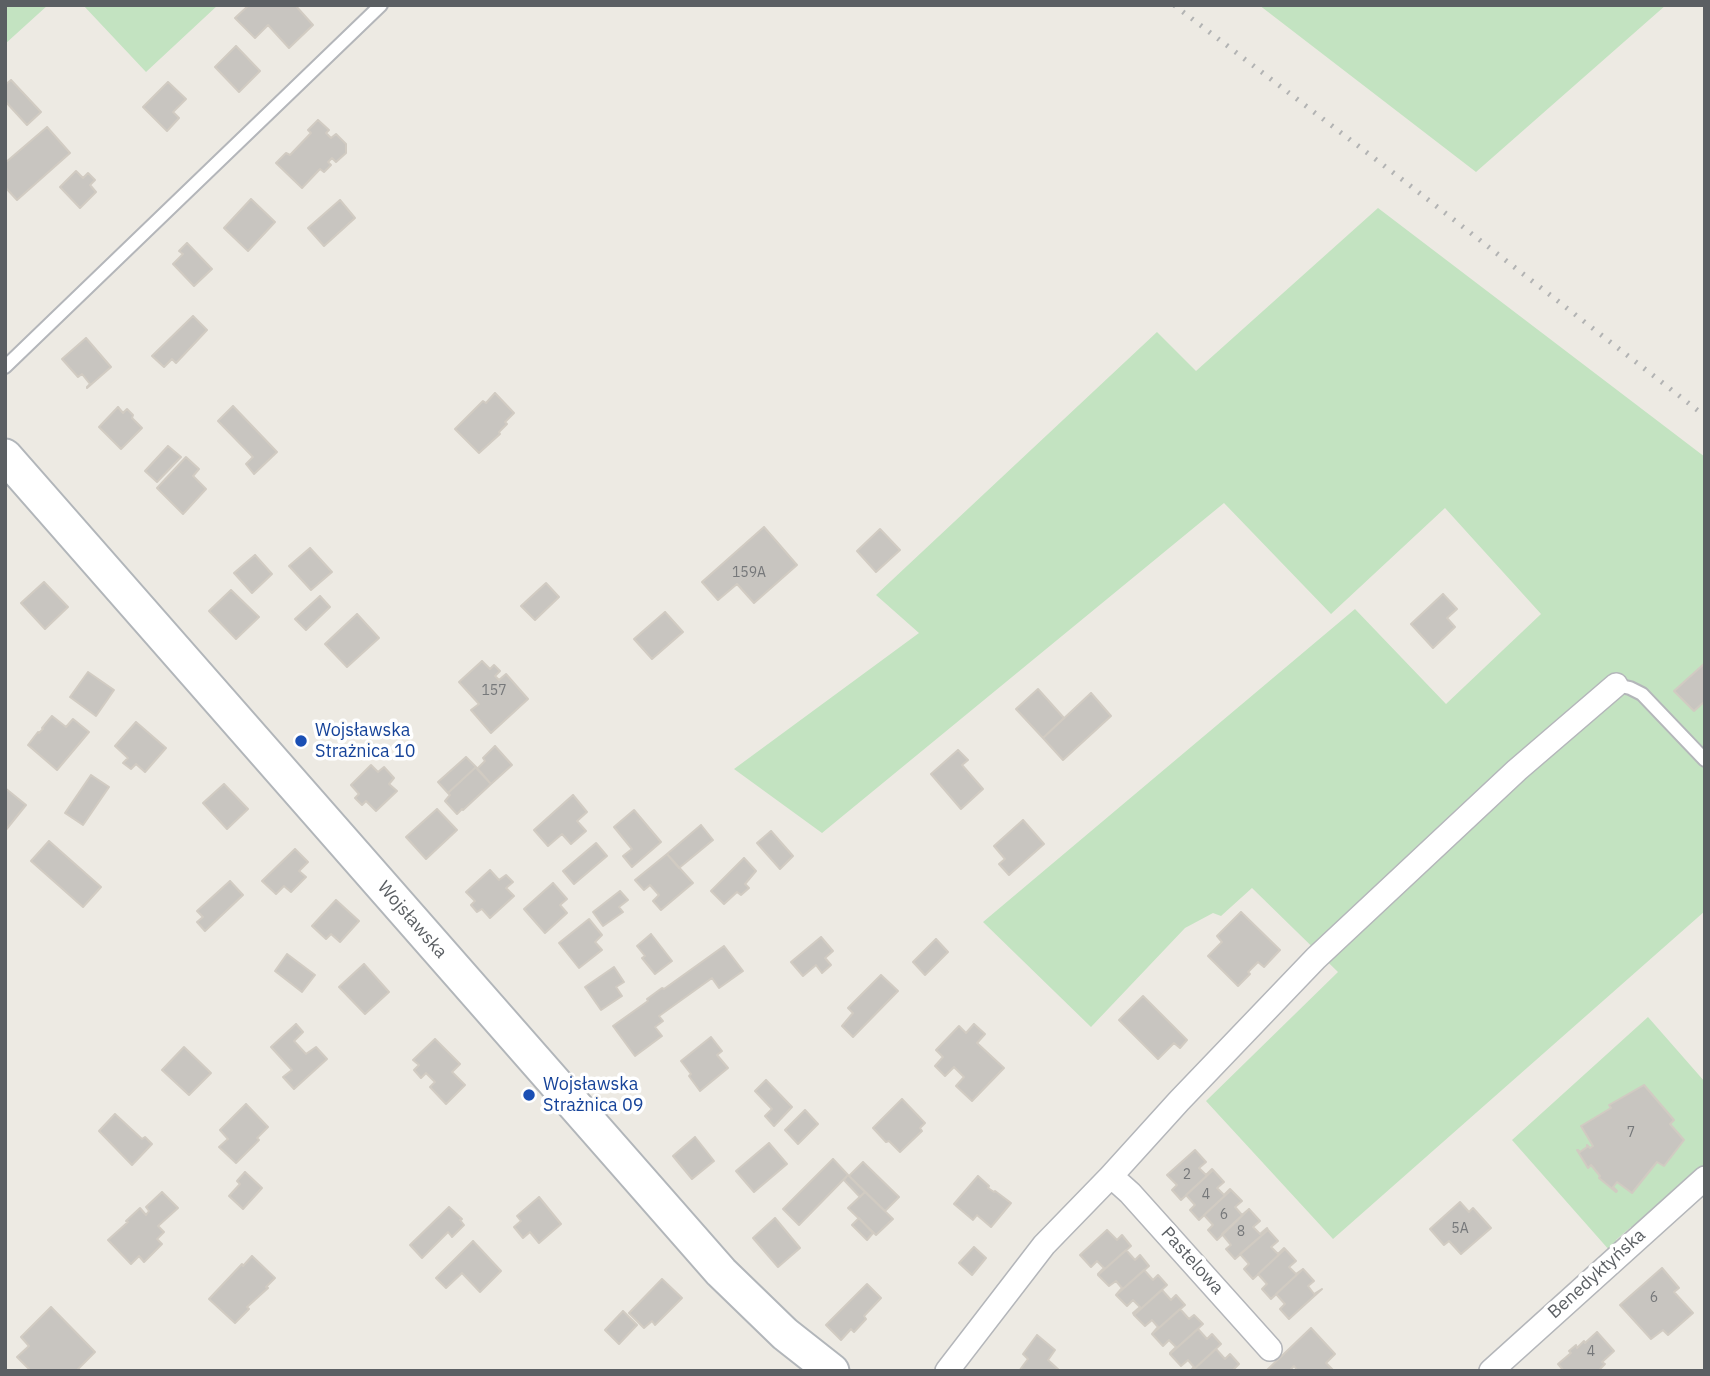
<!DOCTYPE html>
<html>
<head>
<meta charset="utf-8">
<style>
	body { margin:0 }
	#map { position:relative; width:1710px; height:1376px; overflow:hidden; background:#edeae3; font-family:"IBM Plex Sans",sans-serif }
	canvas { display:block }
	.frame { position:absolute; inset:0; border:7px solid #5b5f63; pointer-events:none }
</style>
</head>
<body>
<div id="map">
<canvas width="1710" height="1376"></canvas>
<div class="frame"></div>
</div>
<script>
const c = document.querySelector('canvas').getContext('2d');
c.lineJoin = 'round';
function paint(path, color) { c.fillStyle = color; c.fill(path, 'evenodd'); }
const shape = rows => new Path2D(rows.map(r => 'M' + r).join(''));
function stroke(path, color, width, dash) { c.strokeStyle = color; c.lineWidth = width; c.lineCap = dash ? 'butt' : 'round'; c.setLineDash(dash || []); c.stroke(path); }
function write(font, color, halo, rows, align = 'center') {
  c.font = font + ' "IBM Plex Sans",sans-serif'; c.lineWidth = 7; c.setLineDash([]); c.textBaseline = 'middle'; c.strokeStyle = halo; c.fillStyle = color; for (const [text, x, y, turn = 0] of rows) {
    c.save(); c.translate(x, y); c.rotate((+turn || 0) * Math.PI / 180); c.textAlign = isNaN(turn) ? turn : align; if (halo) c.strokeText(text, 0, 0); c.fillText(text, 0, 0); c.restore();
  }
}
paint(shape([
	[5,5,48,5,5,44],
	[83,5,218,5,146,72],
	[1259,5,1666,5,1476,172],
	[1378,208,1705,457,1705,911,1333,1239,1206,1101,1338,972,1252,888,1221,916,1213,913,1185,928,1091,1027,983,922,1355,609,1446,704,1541,614,1445,508,1331,614,1224,503,822,833,734,769,919,633,876,595,1157,332,1196,371],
	[1648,1017,1705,1082,1705,1166,1635,1228,1631,1227,1616,1240,1618,1243,1610,1251,1512,1140]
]), '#c3e3c1');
const building = shape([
	[249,5,295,5,313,25,289,48,268,25,255,38,235,18,249,5],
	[236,46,260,71,239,92,215,67,236,46],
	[11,80,41,112,27,125,5,101,5,85,11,80],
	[168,82,186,99,173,112,179,118,167,131,143,107,168,82],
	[318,120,329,130,326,133,331,138,336,134,346,144,346,153,336,162,332,158,328,162,331,165,324,172,320,169,302,188,276,163,286,153,290,155,311,133,308,130,318,120],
	[47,127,70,153,17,200,5,187,5,163,47,127],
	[76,171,83,178,88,173,95,180,90,185,96,192,80,208,60,187,76,171],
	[251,199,275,222,248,251,224,228,251,199],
	[340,200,355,218,324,246,308,228,340,200],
	[187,243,212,269,194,286,173,264,183,254,179,251,187,243],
	[193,316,207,330,176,363,172,359,164,367,152,356,193,316],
	[86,338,111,367,87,388,87,387,90,384,82,374,78,377,62,359,86,338],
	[495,393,514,413,505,422,507,424,499,432,500,434,479,453,455,429,483,401,486,403,495,393],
	[233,406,277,452,254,474,246,464,253,457,218,421,233,406],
	[118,407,123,413,127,409,133,415,132,418,142,428,121,449,99,427,118,407],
	[168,446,181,457,157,482,145,471,168,446],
	[186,457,199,469,193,476,206,489,183,514,157,488,186,457],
	[764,527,797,565,754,603,737,584,718,600,702,582,764,527],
	[880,529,900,550,876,572,857,551,880,529],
	[310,548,332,572,311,590,289,566,310,548],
	[255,555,272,574,252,593,234,573,255,555],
	[44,582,68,607,45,629,21,603,44,582],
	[546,583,559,597,535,620,521,606,546,583],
	[231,590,259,617,236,639,209,611,231,590],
	[1443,594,1457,609,1447,618,1455,627,1433,648,1411,624,1443,594],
	[320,596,330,607,306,630,295,619,320,596],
	[665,612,683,632,652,659,634,639,665,612],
	[357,614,379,638,347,667,325,644,357,614],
	[482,661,490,669,494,665,500,671,495,676,499,680,506,674,528,699,491,733,471,710,479,704,459,682,482,661],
	[1705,663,1705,701,1694,711,1674,691,1705,663],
	[88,672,114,690,96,716,70,697,88,672],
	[1038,689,1064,718,1043,738,1016,709,1038,689],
	[1091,693,1111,716,1063,760,1043,738,1091,693],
	[52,716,66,727,73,719,89,732,57,770,28,745,38,732,39,733,43,729,42,728,52,716],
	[136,722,166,748,145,772,136,764,131,769,123,763,128,758,115,746,136,722],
	[495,746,512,765,491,784,477,769,485,761,483,758,495,746],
	[958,750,968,760,962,765,983,789,961,809,931,774,958,750],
	[466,757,476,767,448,793,438,782,466,757],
	[371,765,378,772,384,767,394,778,389,784,397,791,376,811,366,801,362,805,355,798,359,794,351,785,371,765],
	[476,767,491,784,463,810,462,809,457,814,445,801,450,795,448,793,476,767],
	[91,775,109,787,83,825,65,813,91,775],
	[224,784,248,809,227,829,203,803,224,784],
	[5,788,26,805,5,831,5,788],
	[573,795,587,812,577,821,586,831,571,844,562,834,548,846,534,830,573,795],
	[437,809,457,830,426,859,406,837,437,809],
	[634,810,661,842,632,867,623,856,632,849,614,827,634,810],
	[1023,820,1044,844,1009,875,999,864,1005,859,994,846,1023,820],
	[701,825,713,840,679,868,667,854,701,825],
	[771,831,793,856,780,869,757,843,771,831],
	[49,841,101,887,83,907,31,861,49,841],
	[596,843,607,856,574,884,563,871,596,843],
	[295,849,308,862,299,871,306,877,291,892,284,886,276,894,262,881,295,849],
	[667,854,693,883,661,910,653,901,659,895,650,885,644,890,635,880,667,854],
	[744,858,756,871,745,884,749,888,741,895,737,892,724,904,711,891,744,858],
	[490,870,499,880,506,875,513,882,506,888,514,896,490,918,482,909,477,912,471,905,475,901,466,892,490,870],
	[230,881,243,895,205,931,197,922,203,917,197,911,230,881],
	[553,883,567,899,560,905,567,913,545,933,524,909,553,883],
	[620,891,628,900,619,907,623,912,603,926,593,912,620,891],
	[336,900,359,921,340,942,331,934,326,939,312,926,336,900],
	[1241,912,1280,950,1264,967,1258,962,1248,972,1250,974,1238,986,1208,956,1222,942,1217,936,1241,912],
	[589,919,602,935,595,942,602,950,579,968,559,943,589,919],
	[651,934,672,961,655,974,642,958,645,956,637,946,651,934],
	[821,937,833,951,825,958,831,965,822,973,816,965,803,976,791,962,821,937],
	[936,939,948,952,925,975,913,962,936,939],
	[724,946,743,971,719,988,712,978,659,1016,663,1021,655,1027,662,1036,635,1056,613,1026,648,1001,647,999,662,988,664,989,724,946],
	[287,954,315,975,302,992,275,971,287,954],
	[364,964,389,992,365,1014,339,987,364,964],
	[614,967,624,982,616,987,622,996,601,1010,585,987,614,967],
	[881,975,898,991,853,1037,842,1026,853,1013,848,1008,881,975],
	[1143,996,1187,1040,1180,1048,1174,1043,1158,1059,1119,1020,1143,996],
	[296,1024,303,1032,294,1041,306,1054,316,1047,327,1059,294,1089,283,1077,292,1070,271,1047,296,1024],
	[974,1024,985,1034,977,1043,1004,1068,972,1101,956,1086,964,1077,954,1067,945,1076,935,1066,943,1057,936,1050,959,1026,966,1033,974,1024],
	[711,1037,722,1051,717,1055,728,1068,700,1091,689,1076,691,1074,681,1061,711,1037],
	[435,1039,460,1064,452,1072,465,1085,446,1104,430,1087,435,1082,426,1073,421,1078,414,1070,419,1065,413,1060,435,1039],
	[184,1047,211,1073,189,1095,162,1070,184,1047],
	[766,1080,792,1107,774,1126,765,1116,772,1109,755,1091,766,1080],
	[1644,1085,1674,1120,1670,1124,1684,1140,1664,1166,1657,1162,1632,1193,1617,1182,1613,1187,1617,1191,1616,1192,1599,1178,1600,1176,1591,1165,1588,1168,1577,1150,1578,1150,1580,1152,1587,1147,1587,1145,1590,1148,1593,1146,1581,1126,1611,1108,1609,1105,1644,1085],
	[902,1099,925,1123,920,1128,922,1131,900,1152,889,1141,886,1142,873,1128,902,1099],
	[246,1104,268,1127,257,1138,259,1140,236,1163,219,1147,228,1139,220,1130,246,1104],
	[805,1110,818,1124,798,1144,785,1130,805,1110],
	[115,1114,142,1139,145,1137,152,1144,132,1165,99,1131,115,1114],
	[695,1137,714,1161,692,1179,673,1156,695,1137],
	[769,1143,787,1164,754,1192,736,1171,769,1143],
	[1195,1150,1206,1162,1199,1168,1206,1175,1212,1169,1213,1170,1181,1200,1172,1190,1177,1185,1167,1175,1195,1150],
	[833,1159,848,1175,799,1225,783,1209,833,1159],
	[863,1162,899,1197,885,1211,849,1176,863,1162],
	[1213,1170,1224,1182,1217,1188,1224,1195,1230,1189,1231,1190,1199,1220,1190,1210,1195,1205,1186,1195,1213,1170],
	[245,1172,262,1188,243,1209,229,1196,240,1184,237,1181,245,1172],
	[848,1175,865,1192,860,1197,844,1180,848,1175],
	[978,1176,989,1186,988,1188,994,1192,995,1191,1011,1203,991,1227,977,1215,973,1220,954,1204,978,1176],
	[1231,1190,1242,1201,1235,1207,1242,1215,1249,1209,1217,1240,1208,1230,1213,1225,1204,1215,1231,1190],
	[162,1192,178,1208,158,1226,164,1232,157,1239,162,1244,144,1262,139,1256,131,1264,108,1240,128,1222,126,1221,140,1208,146,1215,149,1211,146,1207,162,1192],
	[865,1192,893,1219,876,1235,848,1208,865,1192],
	[539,1197,561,1224,539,1243,530,1232,523,1238,514,1227,521,1221,517,1216,539,1197],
	[1460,1202,1469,1212,1473,1208,1491,1228,1461,1254,1449,1241,1444,1245,1430,1229,1460,1202],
	[449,1207,462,1219,460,1220,464,1225,452,1237,448,1232,422,1258,410,1245,449,1207],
	[1249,1209,1260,1221,1253,1227,1260,1234,1267,1228,1268,1230,1235,1259,1226,1249,1231,1245,1222,1234,1249,1209],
	[775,1218,800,1248,778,1267,753,1238,775,1218],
	[859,1218,873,1233,867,1240,852,1225,859,1218],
	[1107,1230,1117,1240,1122,1235,1131,1246,1098,1275,1098,1274,1104,1268,1097,1261,1091,1267,1080,1255,1107,1230],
	[1268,1230,1278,1241,1271,1247,1278,1254,1284,1248,1285,1249,1253,1279,1244,1269,1249,1264,1240,1254,1268,1230],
	[473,1241,501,1271,480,1292,462,1273,446,1288,436,1278,473,1241],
	[974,1247,986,1258,972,1275,959,1263,974,1247],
	[1285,1249,1296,1261,1289,1267,1296,1274,1303,1269,1271,1299,1262,1289,1267,1284,1258,1274,1285,1249],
	[1126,1250,1135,1260,1140,1255,1149,1266,1116,1295,1122,1288,1116,1281,1109,1286,1098,1275,1126,1250],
	[252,1256,275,1278,266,1287,268,1288,247,1307,249,1309,235,1323,209,1299,242,1264,243,1266,252,1256],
	[1662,1268,1679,1288,1674,1292,1693,1313,1668,1335,1663,1330,1651,1339,1620,1305,1662,1268],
	[1303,1269,1314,1281,1308,1286,1314,1294,1322,1289,1289,1319,1280,1309,1285,1304,1276,1294,1303,1269],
	[1144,1270,1153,1280,1158,1275,1167,1285,1134,1315,1133,1313,1140,1307,1133,1300,1127,1306,1116,1295,1144,1270],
	[662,1279,682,1298,655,1325,652,1321,644,1328,629,1313,662,1279],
	[867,1284,881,1298,864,1316,866,1319,854,1332,851,1329,841,1340,826,1325,867,1284],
	[1162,1290,1171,1300,1176,1295,1185,1305,1152,1334,1158,1327,1152,1320,1145,1326,1134,1315,1162,1290],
	[51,1307,95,1352,76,1371,31,1371,17,1357,29,1346,21,1337,51,1307],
	[1180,1309,1189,1319,1194,1315,1203,1324,1170,1354,1170,1353,1176,1347,1169,1340,1163,1346,1152,1334,1180,1309],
	[623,1311,637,1325,619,1344,605,1330,623,1311],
	[1311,1328,1335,1354,1326,1363,1334,1371,1298,1371,1294,1366,1289,1371,1266,1371,1311,1328],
	[1198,1329,1207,1339,1212,1334,1221,1344,1192,1371,1190,1371,1194,1367,1188,1360,1181,1366,1170,1354,1198,1329],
	[1597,1332,1614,1351,1602,1362,1605,1364,1598,1371,1564,1371,1558,1364,1571,1353,1569,1351,1576,1345,1577,1348,1584,1341,1585,1343,1597,1332],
	[1037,1335,1055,1350,1048,1360,1060,1371,1019,1371,1028,1359,1023,1354,1037,1335],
	[1216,1349,1225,1359,1230,1354,1239,1364,1232,1371,1192,1371,1216,1349]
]);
paint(building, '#c8c5c0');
stroke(building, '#d1cbc2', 2);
const lane = shape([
	[5,367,381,5],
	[1616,685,1630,688,1642,694,1705,760]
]);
const street = shape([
	[1111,1176,1130,1193,1270,1349],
	[947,1371,1044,1245,1111,1176,1179,1101,1316,958,1517,770,1616,685],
	[1491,1371,1705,1178]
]);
const secondary = shape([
	[5,456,721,1272,785,1334,832,1371]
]);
stroke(lane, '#b4b6ba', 16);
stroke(street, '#b4b6ba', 26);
stroke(secondary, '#b2b6ba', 37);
stroke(lane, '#fff', 12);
stroke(street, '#fff', 23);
stroke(secondary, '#fff', 33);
stroke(shape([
	[1174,5,1408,184,1705,416]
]), '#b2b3b3', 5, [2, 9]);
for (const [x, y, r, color] of [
	[301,741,7,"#1a4fb4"],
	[529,1095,7,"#1a4fb4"]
]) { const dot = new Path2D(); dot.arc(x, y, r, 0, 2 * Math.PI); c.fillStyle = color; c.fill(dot); stroke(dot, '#fff', 2.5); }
write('14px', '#76787a', null, [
	["159A",749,573],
	["157",494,691],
	["7",1631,1133],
	["2",1187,1175],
	["4",1206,1195],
	["6",1224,1215],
	["5A",1460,1229],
	["8",1241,1232],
	["6",1654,1298],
	["4",1591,1352]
]);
write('18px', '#164399', '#fff', [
	["Wojsławska",315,731],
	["Strażnica 10",315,752],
	["Wojsławska",543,1085],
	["Strażnica 09",543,1106]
], 'left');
write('18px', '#5b5f63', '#fff', [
	["Wojsławska",412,920,49],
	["Pastelowa",1192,1261,48],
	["Benedyktyńska",1597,1274,-42]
]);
</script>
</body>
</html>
